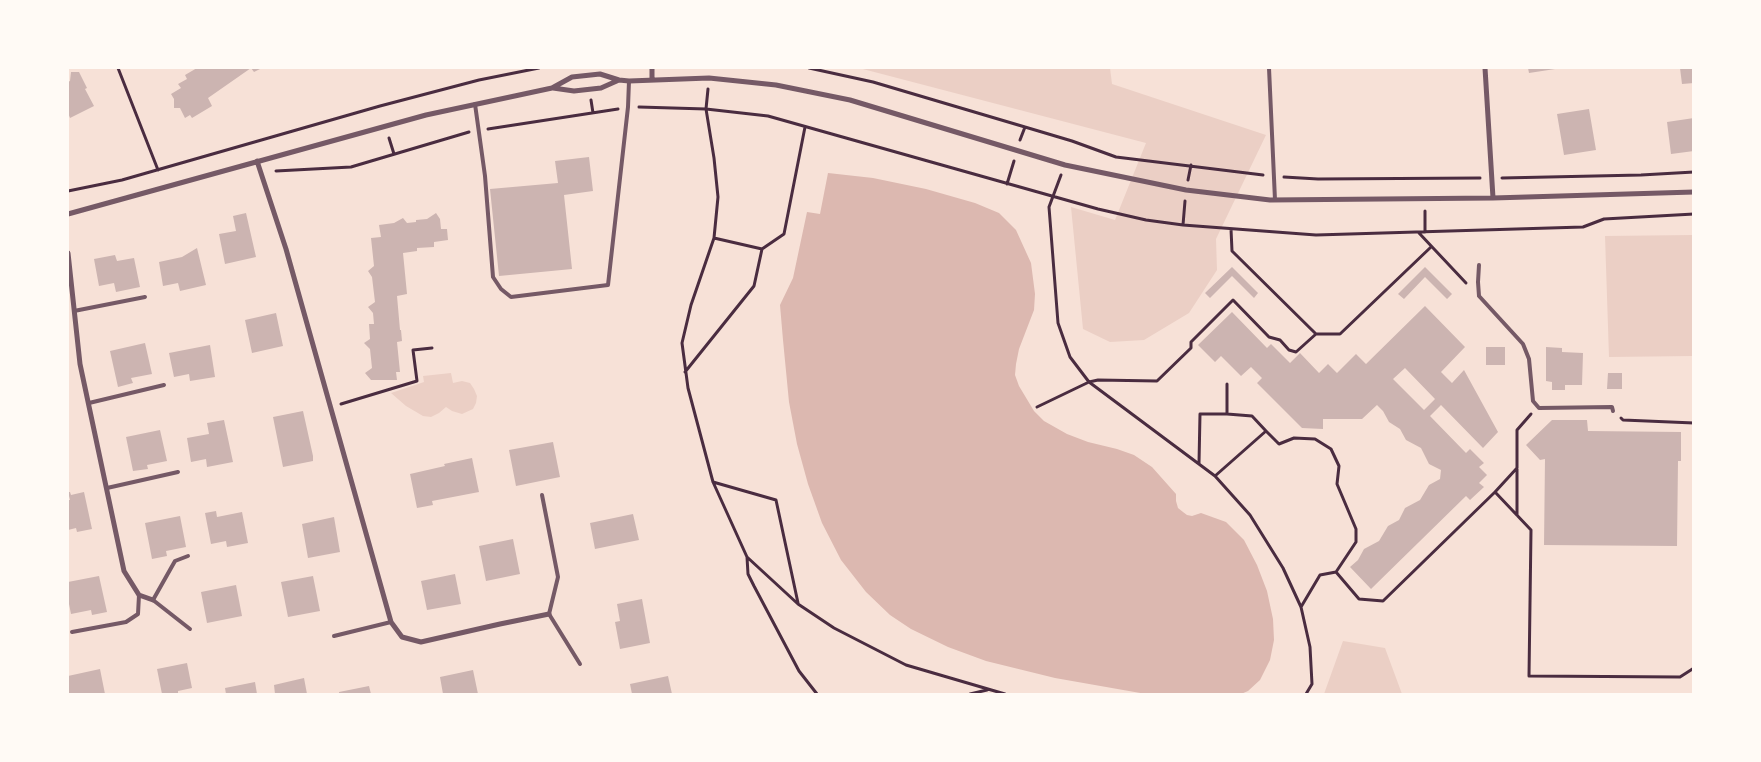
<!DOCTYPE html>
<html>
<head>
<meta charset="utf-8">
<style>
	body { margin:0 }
	#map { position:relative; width:1761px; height:762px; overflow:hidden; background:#f7e1d7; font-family:"Work Sans",sans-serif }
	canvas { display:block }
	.frame { position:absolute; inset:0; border:69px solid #fffaf5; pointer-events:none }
</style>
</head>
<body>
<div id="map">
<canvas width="1761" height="762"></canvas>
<div class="frame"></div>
</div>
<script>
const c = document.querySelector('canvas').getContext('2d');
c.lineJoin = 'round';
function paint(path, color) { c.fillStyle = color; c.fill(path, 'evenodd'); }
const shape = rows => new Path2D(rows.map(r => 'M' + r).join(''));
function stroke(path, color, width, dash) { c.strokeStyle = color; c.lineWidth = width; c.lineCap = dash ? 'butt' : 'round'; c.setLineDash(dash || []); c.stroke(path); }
paint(shape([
	[859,68,1110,68,1112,84,1266,135,1216,239,1217,270,1189,313,1144,340,1110,342,1083,329,1071,207,1115,220,1146,143],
	[1693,235,1693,356,1609,357,1605,236],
	[451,373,453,383,462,381,470,383,474,389,477,396,476,403,473,409,462,414,452,411,446,407,439,413,431,417,423,416,406,406,391,393,424,382,423,376],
	[1343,641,1385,648,1402,694,1324,694]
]), '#ebcfc5');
paint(shape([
	[828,173,873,178,926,189,975,203,999,213,1016,230,1031,263,1035,294,1034,310,1019,349,1016,364,1015,375,1019,386,1034,411,1044,421,1067,434,1088,442,1117,449,1134,455,1152,467,1176,494,1176,501,1178,508,1183,512,1187,515,1192,516,1201,513,1226,522,1244,540,1257,565,1267,591,1273,619,1274,640,1270,660,1260,680,1248,691,1241,694,1146,694,1055,678,986,661,948,647,911,629,890,615,866,592,841,560,822,523,808,484,797,444,789,402,783,340,780,305,793,278,807,212,820,214]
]), '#dcb8b0');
paint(shape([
	[197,68,262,68,254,72,251,68,208,98,212,106,192,118,190,115,185,118,180,108,174,108,174,99,171,94,181,88,178,84,187,79,185,75],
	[1528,68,1555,68,1555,69,1529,73],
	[1680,68,1694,68,1694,83,1682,84],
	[71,72,79,72,87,88,85,89,94,106,70,118,68,113,68,82,70,81],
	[1589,109,1596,150,1564,155,1557,114],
	[1694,118,1694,151,1671,154,1667,122],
	[589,157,593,191,564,195,572,269,499,276,490,189,558,183,555,161],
	[246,213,256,257,225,264,219,234,236,231,233,216],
	[436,213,440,219,441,229,447,229,448,240,434,242,434,247,417,248,417,251,403,253,407,294,397,296,400,330,401,330,402,341,397,342,400,372,396,372,397,380,371,380,365,373,372,368,370,349,364,343,370,339,369,324,374,324,373,313,368,307,375,302,372,277,368,271,374,266,371,238,381,237,379,225,394,223,403,218,407,223,416,222,416,220,427,219],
	[197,248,206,285,180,291,178,283,163,286,159,262,182,257],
	[115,255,117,261,134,258,140,287,116,292,114,283,99,286,94,259],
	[1232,267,1258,293,1254,298,1232,276,1210,298,1205,293],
	[1425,267,1452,294,1447,299,1425,277,1404,299,1398,294],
	[1425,306,1465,347,1441,372,1452,383,1464,370,1498,432,1483,448,1441,405,1430,416,1466,453,1470,449,1484,463,1479,467,1487,475,1479,483,1484,487,1470,500,1466,496,1371,589,1350,567,1358,560,1364,549,1379,541,1388,526,1399,520,1405,508,1420,500,1429,485,1440,479,1441,470,1429,464,1421,448,1406,440,1400,429,1389,422,1383,411,1377,405,1362,419,1323,419,1323,429,1302,428,1257,383,1262,378,1251,367,1241,376,1221,356,1215,362,1198,345,1232,312,1267,348,1271,344,1290,363,1300,353,1319,373,1328,364,1337,373,1356,354,1366,364],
	[1405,368,1435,399,1424,410,1393,379],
	[276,313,283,346,252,353,245,320],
	[145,343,152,374,131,378,133,383,118,387,110,351],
	[210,345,215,377,190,381,189,374,174,377,169,353],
	[1486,347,1505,347,1505,365,1486,365],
	[1546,347,1562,348,1562,352,1583,353,1582,385,1565,385,1565,390,1552,390,1552,382,1546,381],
	[1608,373,1622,373,1622,389,1607,389],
	[303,411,313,456,313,461,283,467,273,417],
	[224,420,233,462,207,467,206,459,191,462,187,438,209,434,207,423],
	[1552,420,1587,420,1588,431,1681,432,1681,461,1678,461,1677,546,1544,545,1545,459,1540,460,1526,445],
	[160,430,167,461,147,465,148,469,133,471,126,437],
	[553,442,560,477,516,486,509,450],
	[472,458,479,492,432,501,433,505,417,508,410,474,445,466,444,464],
	[68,492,70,492,71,495,84,492,92,529,77,532,76,528,68,530,68,500,70,500],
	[216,511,217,517,242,512,248,543,227,547,226,541,211,544,205,513],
	[633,514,639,540,595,549,590,523],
	[180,516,186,547,166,551,167,556,152,559,145,523],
	[334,517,340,552,308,558,302,524],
	[513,539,520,574,486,581,479,546],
	[455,574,461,604,427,610,421,581],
	[99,576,107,612,92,615,91,610,71,614,68,599,68,582],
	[313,576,320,611,288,617,281,582],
	[236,585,242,616,207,623,201,592],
	[642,599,650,643,620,649,615,622,620,621,617,604],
	[187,663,192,688,178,691,178,694,162,694,157,669],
	[100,669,105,694,68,694,68,676],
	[473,670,478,694,443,694,440,677],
	[668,676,672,694,632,694,630,684],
	[304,678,307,694,275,694,274,685],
	[255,682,257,694,226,694,225,688],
	[369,686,371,694,339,694,339,692]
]), '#ccb4b1');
stroke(shape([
	[118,68,158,170],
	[809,68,873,82,1025,127,1072,141,1116,157,1263,175],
	[708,89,706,109,714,158,718,197,714,238,691,305,682,343,688,388,713,482,747,557,798,604,834,628,906,665,1005,694],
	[591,100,593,113],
	[639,107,706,109,768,116,1098,209,1146,220,1183,225,1316,235,1583,227,1604,219,1694,214],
	[488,129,618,109],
	[389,138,394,154],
	[1020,140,1025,127],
	[276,171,351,167,469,132],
	[1061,175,1049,207,1058,323,1070,357,1089,382,1215,476,1250,515,1283,568,1301,607,1310,647,1312,684,1306,694],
	[1284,177,1318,179,1480,178],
	[1502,178,1641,175,1694,172],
	[1188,180,1191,165],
	[1007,184,1014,161],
	[68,191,122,180,380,106,479,80,539,68],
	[1425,211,1425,232],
	[1183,225,1185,201],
	[1231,229,1232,251,1316,334,1340,334,1431,247],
	[1419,233,1466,283],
	[762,249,784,234,805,127],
	[685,372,754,286,762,249,714,238],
	[341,404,417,381,413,350,432,348],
	[1037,407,1089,382,1098,380,1157,381,1191,348,1191,342,1233,300,1269,337,1280,340,1289,350,1296,352,1316,334],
	[1621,418,1623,420,1694,423],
	[1266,431,1279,444,1294,438,1315,439,1331,449,1339,466,1337,484,1356,529,1356,542,1336,572],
	[1199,463,1200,414,1227,414,1227,384],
	[1215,476,1266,431,1252,416,1227,414],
	[713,482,776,500,798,603],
	[1495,492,1517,468],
	[1517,515,1517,430,1531,414],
	[747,557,748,574,754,586,799,671,817,694],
	[1301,607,1320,575,1336,572,1359,599,1383,601,1495,492,1531,530,1529,676,1680,677,1694,668],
	[970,694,987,690]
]), '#4a2c40', 3);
stroke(shape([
	[1269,68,1275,200],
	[475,104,485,176,493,277,501,289,511,297,608,285,628,107,629,81],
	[1479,265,1478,282,1479,296,1523,344,1529,359,1533,401,1539,408,1612,407,1613,411],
	[74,311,145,297],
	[89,403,164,385],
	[107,488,178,472],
	[542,495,558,577,549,614,580,664],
	[188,556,175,561,153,600,190,629],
	[72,632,126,622,138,614,139,595],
	[334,636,391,622]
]), '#755966', 4);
stroke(shape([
	[1485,68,1493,198],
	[652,80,652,68],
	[553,88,574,91,601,88,619,80],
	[257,161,286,249,391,622,402,637,421,642,500,624,549,614],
	[68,214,426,115,552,88,572,77,600,74,619,80,629,81,709,78,776,85,850,100,1065,165,1186,190,1270,200,1493,198,1694,192],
	[68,253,80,364,124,571,139,595,153,600]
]), '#755966', 5);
</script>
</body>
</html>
